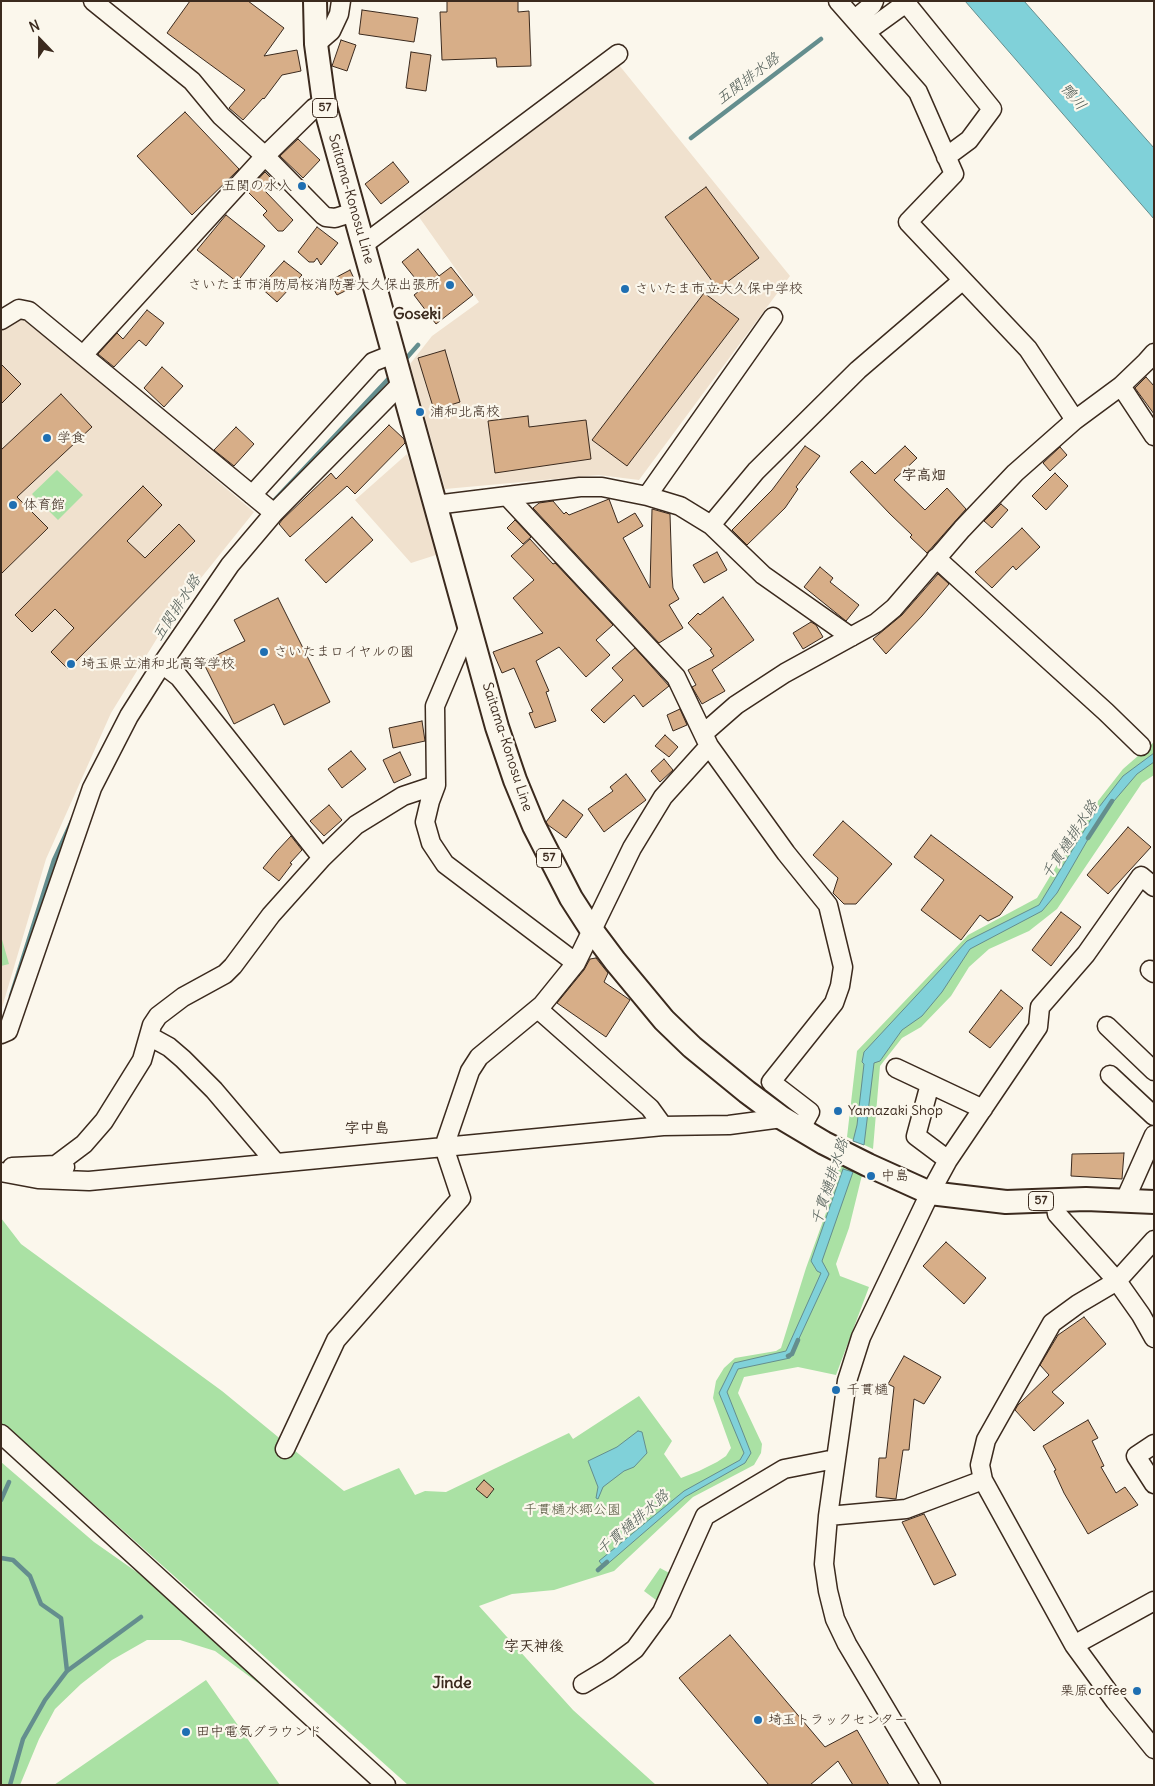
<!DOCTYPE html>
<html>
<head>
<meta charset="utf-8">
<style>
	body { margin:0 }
	#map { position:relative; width:1155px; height:1786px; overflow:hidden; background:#fbf7ec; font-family:Delius,sans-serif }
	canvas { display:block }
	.frame { position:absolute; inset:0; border:2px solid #3b2a1e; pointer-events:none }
	.north { position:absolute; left:15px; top:15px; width:50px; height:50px; -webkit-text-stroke:4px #fbf7ec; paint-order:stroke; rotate:338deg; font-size:14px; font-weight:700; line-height:20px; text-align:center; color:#3b2a1e }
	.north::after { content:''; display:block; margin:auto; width:18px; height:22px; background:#3b2a1e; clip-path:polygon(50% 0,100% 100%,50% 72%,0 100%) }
</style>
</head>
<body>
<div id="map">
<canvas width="1155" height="1786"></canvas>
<div class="frame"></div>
<div class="north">N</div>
</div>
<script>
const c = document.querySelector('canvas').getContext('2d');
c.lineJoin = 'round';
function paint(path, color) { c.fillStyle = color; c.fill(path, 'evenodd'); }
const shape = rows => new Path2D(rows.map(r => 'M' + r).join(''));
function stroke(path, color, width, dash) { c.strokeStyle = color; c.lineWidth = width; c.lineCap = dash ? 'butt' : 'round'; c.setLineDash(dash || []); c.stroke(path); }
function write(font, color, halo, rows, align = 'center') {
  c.font = font + ' Delius,"Klee One",sans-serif'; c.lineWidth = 4.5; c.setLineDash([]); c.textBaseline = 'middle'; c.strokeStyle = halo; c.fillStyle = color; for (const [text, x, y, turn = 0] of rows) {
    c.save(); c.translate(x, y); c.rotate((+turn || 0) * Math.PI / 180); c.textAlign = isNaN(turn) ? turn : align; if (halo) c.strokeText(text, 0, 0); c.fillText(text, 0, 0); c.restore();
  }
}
paint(shape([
	[619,65,790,276,639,480,599,475,445,489,410,364,432,336,479,302,419,217],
	[15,318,25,318,254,512,172,614,111,713,46,859,1,1011,1,328],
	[407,454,439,554,411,563,355,500]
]), '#f0e1ce');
paint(shape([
	[57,470,83,495,58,520,32,494],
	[1154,742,1154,775,1142,783,1057,909,1029,931,989,949,969,967,951,996,921,1027,902,1038,880,1066,873,1149,847,1137,857,1051,968,935,1037,898,1087,815,1123,769],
	[1,936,9,964,1,966],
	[838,1164,862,1175,849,1228,836,1264,840,1276,869,1287,836,1375,798,1367,744,1377,738,1393,762,1444,761,1453,754,1465,693,1497,614,1571,554,1590,512,1594,479,1606,573,1710,656,1785,408,1785,14,1433,1,1424,1,1218,21,1244,222,1391,344,1491,399,1468,415,1495,425,1491,446,1492,569,1433,573,1439,639,1396,672,1441,664,1454,681,1478,699,1471,717,1462,726,1456,731,1448,713,1398,716,1381,724,1368,735,1358,776,1351,781,1348,806,1268,827,1210],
	[1,1462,94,1542,195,1613,311,1722,215,1651,180,1640,147,1640,112,1660,81,1684,55,1709,39,1739,20,1785,1,1785],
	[660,1568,673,1575,660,1603,644,1591],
	[206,1680,280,1785,54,1785]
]), '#aae1a4');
const water = shape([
	[965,1,1024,1,1154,148,1154,219,965,1],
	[1154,753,1154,762,1137,774,1102,815,1057,893,1042,911,970,949,942,992,922,1016,902,1030,880,1061,874,1063,864,1145,853,1141,857,1125,864,1064,862,1062,864,1052,967,941,1039,905,1096,811,1123,776,1154,753],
	[843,1169,853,1172,822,1261,829,1274,790,1358,738,1369,727,1392,751,1453,745,1463,685,1497,604,1567,599,1561,684,1491,740,1460,744,1453,719,1393,734,1363,786,1351,821,1273,817,1271,811,1261,843,1169],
	[638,1431,642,1432,647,1453,634,1467,624,1471,603,1487,598,1499,596,1498,598,1487,588,1461,617,1447,638,1431]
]);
paint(water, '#80d1d9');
stroke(water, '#648e8e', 1);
stroke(shape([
	[691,138,821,39],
	[403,362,418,345],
	[270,505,392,375],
	[1088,838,1112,801],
	[11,996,54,860,72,821],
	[788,1356,792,1354,798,1340],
	[1,1500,9,1482],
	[1,1558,13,1560,30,1576,41,1604,61,1618,67,1671],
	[598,1570,607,1562],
	[10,1785,23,1739,45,1700,67,1671,141,1617]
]), '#648e8e', 4.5);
const building = shape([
	[190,1,248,1,284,28,264,56,297,50,301,71,282,75,264,99,263,98,243,120,229,108,245,90,167,33,190,1],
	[447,1,518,1,518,12,529,11,531,66,497,67,496,58,442,60,440,12,447,12,447,1],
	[362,10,418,18,414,42,359,34,362,10],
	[341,40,356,45,347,71,332,66,341,40],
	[411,52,431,55,426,91,406,88,411,52],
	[185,112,239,169,192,215,137,156,185,112],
	[298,139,320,160,303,178,280,156,298,139],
	[393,162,409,182,381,204,365,184,393,162],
	[265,172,274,181,265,191,293,220,283,231,278,231,263,215,267,211,247,191,265,172],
	[706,187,759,258,718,289,665,217,706,187],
	[226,215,265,246,237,282,197,250,226,215],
	[317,227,338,243,321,265,317,258,314,262,309,262,298,252,317,227],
	[418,249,439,276,451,267,473,295,436,324,414,295,423,288,402,262,418,249],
	[284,261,302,275,277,302,260,287,284,261],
	[350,270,357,285,337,295,331,285,331,280,350,270],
	[704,293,739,319,627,466,592,440,704,293],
	[147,310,164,323,146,346,139,340,114,367,98,354,117,333,123,339,147,310],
	[445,350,460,402,434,410,418,358,445,350],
	[1,364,21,384,1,404,1,364],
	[162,367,183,386,164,407,144,388,162,367],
	[1146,377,1154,386,1154,414,1135,388,1146,377],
	[61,394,92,427,17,497,48,528,1,574,1,450,61,394],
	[528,416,529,427,586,420,591,459,495,473,488,421,528,416],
	[389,425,404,439,405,443,355,494,347,486,290,537,279,524,282,520,331,473,336,479,389,425],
	[236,427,254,444,234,466,214,450,236,427],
	[805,446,820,456,796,487,798,489,785,508,747,545,732,530,772,490,805,446],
	[905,446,917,458,894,480,925,510,947,488,966,509,927,553,910,537,912,535,890,514,850,472,862,461,875,474,905,446],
	[1060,447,1067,455,1050,471,1043,463,1060,447],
	[1055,473,1068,486,1046,510,1032,496,1055,473],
	[143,486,162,505,127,541,145,558,179,524,195,541,68,669,51,652,74,628,55,609,32,632,15,615,143,486],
	[609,499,618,523,635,513,643,526,623,538,650,588,652,509,670,514,672,576,673,588,679,599,669,605,683,628,659,643,533,508,539,503,553,501,564,514,566,512,569,515,609,499],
	[1001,504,1008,510,992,528,984,521,1001,504],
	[352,517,373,540,326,583,305,560,352,517],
	[515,520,531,537,523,544,507,528,515,520],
	[1022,528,1040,547,1016,570,1013,566,992,588,975,572,1022,528],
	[530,539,553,564,555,563,613,625,596,640,610,655,586,677,559,647,536,661,549,691,546,692,556,721,535,728,529,713,533,712,514,668,502,673,493,652,543,633,513,598,534,580,511,556,530,539],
	[717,552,727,570,704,583,693,565,717,552],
	[820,567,833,578,830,582,859,605,846,621,804,587,820,567],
	[938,574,949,584,922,616,886,654,873,639,902,615,938,574],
	[723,597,754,640,712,670,725,691,702,704,692,687,696,685,688,670,714,656,710,650,712,649,688,623,698,613,700,615,723,597],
	[278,598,330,702,284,725,274,704,234,724,203,662,245,641,234,620,278,598],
	[811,622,816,625,823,637,803,649,793,633,811,622],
	[635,648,669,686,643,707,634,695,604,723,591,710,623,680,612,668,635,648],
	[680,709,687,725,673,731,667,715,680,709],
	[422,721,425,741,393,748,389,728,422,721],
	[665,735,678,747,669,757,655,746,665,735],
	[351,751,366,769,342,788,328,769,351,751],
	[400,752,411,775,394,783,383,760,400,752],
	[664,759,673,770,660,782,651,771,664,759],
	[626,774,646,800,604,832,588,809,613,791,610,787,626,774],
	[563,800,583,815,566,838,548,825,546,822,563,800],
	[329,805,342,820,324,836,310,821,329,805],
	[843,821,892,864,856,904,844,904,833,893,838,878,813,855,843,821],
	[1128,827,1151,847,1108,894,1087,875,1128,827],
	[931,835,1013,897,1000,915,988,921,980,915,961,940,921,910,944,880,914,857,931,835],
	[291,836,302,850,290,863,292,864,279,881,263,868,276,852,291,836],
	[1061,912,1081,927,1051,966,1032,950,1061,912],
	[596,958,608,973,604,982,630,1000,606,1037,557,1003,584,970,590,959,596,958],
	[1001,990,1023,1008,990,1048,969,1032,1001,990],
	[1124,1153,1122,1179,1071,1176,1072,1154,1124,1153],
	[946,1242,986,1278,964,1304,923,1266,946,1242],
	[1084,1317,1106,1344,1052,1392,1064,1403,1034,1431,1015,1410,1018,1405,1049,1375,1040,1365,1058,1335,1084,1317],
	[904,1356,941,1377,924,1404,914,1399,909,1450,903,1450,896,1499,876,1497,879,1458,886,1458,894,1387,888,1384,904,1356],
	[1088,1420,1098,1438,1092,1441,1104,1466,1101,1467,1116,1493,1125,1487,1138,1505,1088,1534,1064,1493,1054,1471,1056,1470,1043,1446,1088,1420],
	[484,1480,494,1489,487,1498,476,1489,484,1480],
	[924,1514,956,1575,934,1585,902,1522,924,1514],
	[730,1635,825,1747,857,1730,889,1785,853,1785,838,1761,810,1785,769,1785,679,1678,730,1635]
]);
paint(building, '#d7ae88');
stroke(building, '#3b2a1e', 1);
const minor = shape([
	[93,1,192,81,221,116,265,156,323,215,326,217,335,218,354,212],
	[838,1,918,92,954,174,908,222,1028,349,1075,420],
	[855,19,872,5,874,1],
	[866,32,906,3,992,109,969,140,946,157],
	[316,44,331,31,339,14,341,1],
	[363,245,618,54],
	[1,320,19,309,29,311,274,513],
	[84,354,265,156,314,108,324,103],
	[1121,386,1154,436],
	[252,495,373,362,393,354],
	[507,496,676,677,709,746,786,853,828,905,843,967,840,986,834,1003,771,1082,810,1112,800,1130],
	[647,496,773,317],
	[435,505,580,487,602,487,647,496,680,506,711,525,763,575,851,637],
	[711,525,756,471,858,370,963,280],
	[936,558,1106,712,1141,746],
	[469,626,435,706,436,785,430,801,425,822,431,843,445,864,576,963],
	[162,664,179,677,322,858],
	[704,733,736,705,785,673,876,623,894,608,962,529,1015,473,1075,420,1121,386,1146,362,1154,353],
	[1150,970,1154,973],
	[538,1009,650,1108,663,1126],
	[1107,1026,1154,1071],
	[1,1034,8,1031,92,788,129,716,162,664,230,565,274,513,402,383],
	[149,1036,169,1047,183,1059,214,1090,276,1163],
	[896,1068,983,1109],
	[1110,1075,1154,1116],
	[930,1084,916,1136,948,1160],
	[56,1165,84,1144,104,1121,142,1060,152,1025,158,1016,183,997,225,974,233,966,271,915,322,858,356,825,403,796,436,785],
	[12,1167,56,1165,65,1167],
	[1,1172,38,1179,89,1181,663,1126,729,1125,782,1118],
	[1055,1200,1057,1214,1117,1281,1078,1304,1052,1323,986,1440,980,1465,983,1480,1074,1645,1115,1701,1154,1749],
	[1125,1200,1154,1135],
	[1154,1240,1117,1281,1141,1315,1154,1338],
	[1,1434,386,1785],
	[1154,1444,1136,1456,1154,1484],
	[285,1449,336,1340,461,1198,444,1147,470,1071,479,1057,542,1005,576,963,632,848,663,797,709,746],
	[828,1516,906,1509,983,1480],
	[1074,1645,1154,1601],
	[583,1684,608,1669,635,1649,662,1612,705,1516,784,1469,835,1459],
	[931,1785,847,1644,835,1619,828,1591,824,1564,828,1516,847,1381,861,1337,930,1193,948,1160,1038,1027,1040,1007,1086,954,1141,876,1154,887]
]);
const major = shape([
	[315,1,316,44,324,103,497,727,515,780,534,826,571,898,591,929,615,961,664,1020,692,1047,747,1092,782,1118,824,1143,868,1165,930,1193,1006,1202,1086,1199,1154,1202]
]);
stroke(minor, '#3b2a1e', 21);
stroke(major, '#3b2a1e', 26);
stroke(minor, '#fbf7ec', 18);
stroke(major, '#fbf7ec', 22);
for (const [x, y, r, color] of [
	[302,186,5,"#1f6fb2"],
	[450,285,5,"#1f6fb2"],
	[625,289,5,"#1f6fb2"],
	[420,412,5,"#1f6fb2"],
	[47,438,5,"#1f6fb2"],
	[13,505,5,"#1f6fb2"],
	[264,652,5,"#1f6fb2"],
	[71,664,5,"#1f6fb2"],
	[838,1111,5,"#1f6fb2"],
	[871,1176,5,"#1f6fb2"],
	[836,1390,5,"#1f6fb2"],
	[1137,1691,5,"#1f6fb2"],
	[758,1720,5,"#1f6fb2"],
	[186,1732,5,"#1f6fb2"]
]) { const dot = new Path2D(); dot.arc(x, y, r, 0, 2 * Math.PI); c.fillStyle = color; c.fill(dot); stroke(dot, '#fbf7ec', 2); }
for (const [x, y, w] of [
	[325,108,25],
	[549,858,25],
	[1041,1201,25]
]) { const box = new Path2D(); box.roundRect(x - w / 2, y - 9.5, w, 19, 4); c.fillStyle = '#fbf7ec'; c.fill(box); stroke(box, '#3b2a1e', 1); }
write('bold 12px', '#3b2a1e', null, [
	["57",325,108],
	["57",549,858],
	["57",1041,1201]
]);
write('14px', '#3b2a1e', '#fbf7ec', [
	["五関の水入",292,186,"right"],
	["さいたま市消防局桜消防署大久保出張所",440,285,"right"],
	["さいたま市立大久保中学校",635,289],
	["浦和北高校",430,412],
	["学食",57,438],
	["体育館",23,505],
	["さいたまロイヤルの園",274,652],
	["埼玉県立浦和北高等学校",81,664],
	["Yamazaki Shop",848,1111],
	["中島",881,1176],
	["千貫樋",846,1390],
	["栗原coffee",1127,1691,"right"],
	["埼玉トラックセンター",768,1720],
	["田中電気グラウンド",196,1732]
], 'left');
write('14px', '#3b2a1e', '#fbf7ec', [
	["Saitama-Konosu Line",351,199,74],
	["Saitama-Konosu Line",507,747,72]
]);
write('14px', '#575840', '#fbf7ec', [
	["千貫樋水郷公園",572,1510]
]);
write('italic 15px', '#505c56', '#fbf7ec', [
	["五関排水路",748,79,-37],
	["鴨川",1073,97,50],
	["五関排水路",177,608,-57],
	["千貫樋排水路",1070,840,-57],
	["千貫樋排水路",830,1182,-72],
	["千貫樋排水路",633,1523,-41]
]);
write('bold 15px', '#3b2a1e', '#fbf7ec', [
	["字高畑",924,476],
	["字中島",367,1129],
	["字天神後",534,1647]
]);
write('bold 16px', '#3b2a1e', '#fbf7ec', [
	["Goseki",417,314],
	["Jinde",452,1683]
]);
</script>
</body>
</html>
